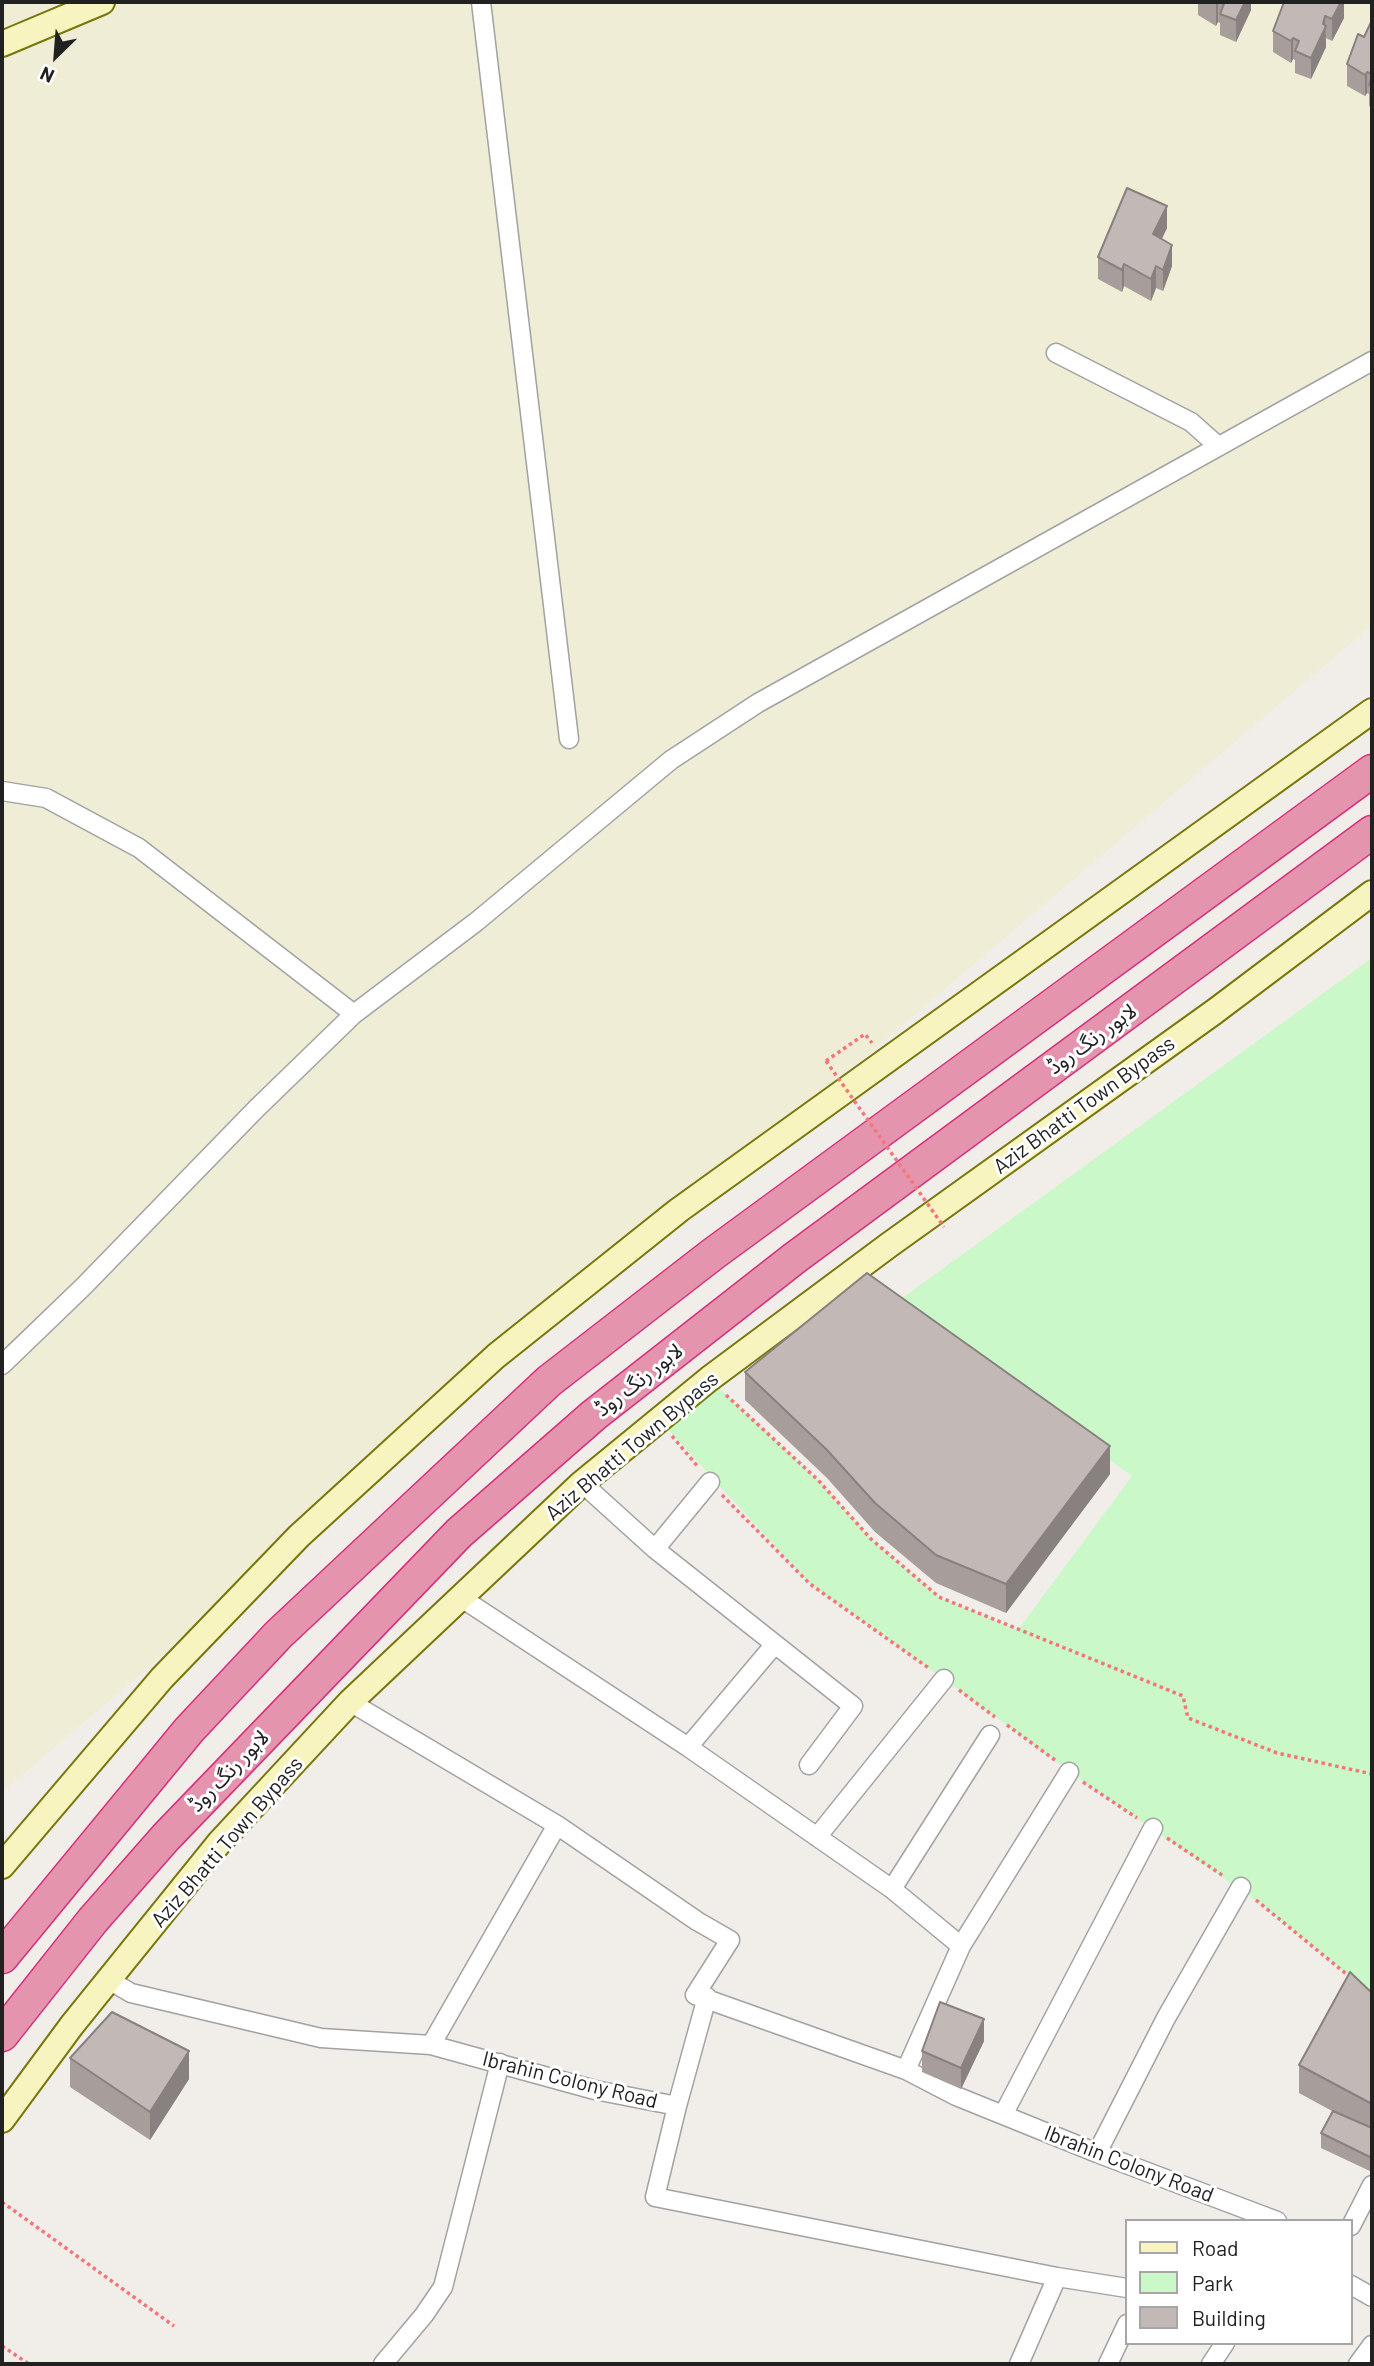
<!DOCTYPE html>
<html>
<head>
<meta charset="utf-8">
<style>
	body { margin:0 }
	#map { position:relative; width:1374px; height:2366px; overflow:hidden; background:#f1ede8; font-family:Barlow,sans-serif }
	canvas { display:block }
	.frame { position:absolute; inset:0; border:4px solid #212121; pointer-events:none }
	.legend { position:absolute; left:1125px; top:2219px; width:228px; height:126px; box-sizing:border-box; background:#fff; border:2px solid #a6a6a6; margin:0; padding:9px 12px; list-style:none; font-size:21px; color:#212121 }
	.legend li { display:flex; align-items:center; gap:14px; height:35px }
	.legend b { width:35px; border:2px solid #a6a6a6 }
	.north { position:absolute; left:21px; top:21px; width:70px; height:70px; -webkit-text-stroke:5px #fff; paint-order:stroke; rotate:205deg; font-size:19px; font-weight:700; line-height:28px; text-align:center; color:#212121 }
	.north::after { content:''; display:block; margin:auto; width:24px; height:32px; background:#212121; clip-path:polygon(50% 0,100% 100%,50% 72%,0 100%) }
</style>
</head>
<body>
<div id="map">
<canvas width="1374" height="2366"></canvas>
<div class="frame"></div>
<ul class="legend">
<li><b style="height:9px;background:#f8f4c0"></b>Road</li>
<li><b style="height:19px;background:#caf8c8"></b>Park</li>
<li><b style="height:19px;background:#c2b8b5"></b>Building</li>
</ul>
<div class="north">N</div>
</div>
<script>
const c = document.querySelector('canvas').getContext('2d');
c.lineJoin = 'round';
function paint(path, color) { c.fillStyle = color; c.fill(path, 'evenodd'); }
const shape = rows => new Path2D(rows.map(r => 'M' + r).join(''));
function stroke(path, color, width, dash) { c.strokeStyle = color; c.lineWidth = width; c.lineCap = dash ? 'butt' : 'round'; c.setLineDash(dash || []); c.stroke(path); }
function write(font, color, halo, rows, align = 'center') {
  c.font = font + ' Barlow,"Noto Sans Arabic",sans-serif'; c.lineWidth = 6; c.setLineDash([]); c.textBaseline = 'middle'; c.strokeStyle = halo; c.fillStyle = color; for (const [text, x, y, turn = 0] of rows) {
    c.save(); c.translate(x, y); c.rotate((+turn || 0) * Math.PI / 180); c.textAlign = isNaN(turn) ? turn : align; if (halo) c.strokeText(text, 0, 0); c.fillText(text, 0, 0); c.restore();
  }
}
paint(shape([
	[2,2,1372,2,1372,625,2,1792]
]), '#efedd5');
paint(shape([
	[1372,958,1372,1994,1261,1904,1077,1777,944,1679,810,1584,660,1421,709,1379,818,1480,871,1539,939,1597,1018,1630,1132,1476,894,1304]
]), '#caf8c8');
const street = shape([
	[481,2,569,739],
	[1056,353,1191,422,1218,446],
	[2,791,46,798,139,848,354,1014],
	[2,1365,84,1286,256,1109,354,1014,476,922,671,760,758,703,1372,361],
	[582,1483,655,1549,853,1706,809,1765],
	[655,1549,710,1482],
	[460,1597,688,1747,892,1889,961,1946,906,2070,956,2096,1097,2153,1277,2221],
	[350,1702,557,1825,697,1921,730,1940,695,1995,906,2070],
	[688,1747,775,1644],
	[817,1837,944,1679],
	[892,1889,990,1735],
	[961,1946,1069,1772],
	[109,1980,131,1993,321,2038,431,2045,595,2090,677,2106,655,2197,1057,2277,1127,2288],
	[431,2045,557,1825],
	[677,2106,707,1997],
	[1003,2115,1153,1828],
	[1097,2153,1166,2018,1241,1887],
	[1351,2226,1372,2185],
	[1351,2285,1372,2297],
	[383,2364,424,2315,443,2287,500,2063],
	[1019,2364,1057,2277],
	[1108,2364,1127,2324],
	[1211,2364,1225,2343],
	[1358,2364,1372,2345]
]);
const secondary = shape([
	[2,44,102,2],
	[2,1866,162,1678,299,1536,496,1356,679,1210,1372,711],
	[2,2120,72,2025,219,1843,350,1702,582,1483,709,1379,889,1245,1214,1012,1372,893]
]);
const highway = shape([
	[2,1957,189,1730,279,1634,549,1381,713,1254,1372,771],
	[2,2035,93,1920,166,1837,459,1533,594,1415,796,1257,1372,832]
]);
stroke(street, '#a2a2a2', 21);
stroke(secondary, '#777609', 28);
stroke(highway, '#d62f7d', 35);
stroke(shape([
	[826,1061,865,1034,872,1043],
	[726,1395,818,1480,871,1539,939,1597,1183,1696,1188,1718,1277,1753,1372,1774],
	[672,1436,699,1468],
	[722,1495,810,1584,930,1669],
	[959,1690,995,1717],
	[1007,1725,1055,1760],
	[1083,1782,1137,1818],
	[1167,1838,1225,1877],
	[1256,1900,1350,1977],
	[2,2202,174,2326],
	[2,2346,29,2364]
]), '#f57578', 3.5, [3.5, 3.5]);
stroke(street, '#fff', 18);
stroke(secondary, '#f8f4c0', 24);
stroke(highway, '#e594ad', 32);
stroke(shape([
	[826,1061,944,1227]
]), '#f57578', 3.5, [3.5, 3.5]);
paint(shape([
	[1198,2,1251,2,1251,10,1236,42,1220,35,1220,23,1218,22,1216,26,1198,15],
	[1344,2,1344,18,1332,41,1326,38,1326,47,1311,79,1295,73,1295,60,1293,59,1291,63,1273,52,1273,31,1290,3],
	[1372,20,1372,108,1369,106,1369,94,1367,93,1365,96,1347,86,1347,64,1364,37],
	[1167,228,1162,239,1172,266,1163,291,1156,288,1151,301,1124,286,1122,292,1098,279,1098,257],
	[745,1372,1110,1474,1006,1613,936,1583,875,1532,827,1478,745,1400],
	[1372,1993,1372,2172,1321,2148,1321,2133,1332,2111,1299,2093,1299,2065],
	[984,2041,961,2089,922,2072,922,2051],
	[70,2058,189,2079,150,2140,70,2087]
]), '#a79e9c');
paint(shape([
	[1218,2,1218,22,1216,26,1216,4],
	[1245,2,1251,2,1251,10,1236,42,1236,20],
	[1341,2,1344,2,1344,18,1332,41,1332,19],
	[1325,16,1326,47,1311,79,1311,58],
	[1293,38,1293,59,1291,63,1291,41],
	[1367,72,1367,93,1365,96,1365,75],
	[1167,206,1167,228,1153,256,1153,234],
	[1172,245,1172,266,1163,291,1163,270],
	[1124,264,1124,286,1122,292,1122,270],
	[1156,266,1156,288,1151,301,1151,279],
	[1110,1446,1110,1474,1006,1613,1006,1584],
	[984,2019,984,2041,961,2089,961,2068],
	[189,2051,189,2079,150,2140,150,2112]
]), '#88817f');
const building = shape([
	[1220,2,1245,2,1236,20,1220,14,1224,4,1220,2],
	[1284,2,1290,3,1291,2,1341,2,1332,19,1325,16,1323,24,1326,26,1311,58,1295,51,1299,41,1293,38,1291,41,1273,31,1284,2],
	[1372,20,1372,74,1367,72,1365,75,1347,64,1358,34,1364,37,1372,20],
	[1372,76,1372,86,1369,85,1372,76],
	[1127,188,1167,206,1153,234,1172,245,1163,270,1156,266,1151,279,1124,264,1122,270,1098,257,1127,188],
	[867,1273,1110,1446,1006,1584,936,1555,875,1503,827,1450,745,1372,867,1273],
	[1350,1972,1372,1993,1372,2104,1299,2065,1350,1972],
	[940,2002,984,2019,961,2068,922,2051,940,2002],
	[112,2012,189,2051,150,2112,70,2058,112,2012],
	[1333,2111,1372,2128,1372,2158,1321,2133,1333,2111]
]);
paint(building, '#c2b8b5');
stroke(building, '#88817f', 2);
write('21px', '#212121', '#fff', [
	["لاہور رنگ روڈ",1092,1039,-36],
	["Aziz Bhatti Town Bypass",1084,1105,-36],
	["لاہور رنگ روڈ",639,1380,-38],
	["Aziz Bhatti Town Bypass",632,1446,-40],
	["لاہور رنگ روڈ",229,1771,-46],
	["Aziz Bhatti Town Bypass",227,1842,-49],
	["Ibrahin Colony Road",570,2080,14],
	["Ibrahin Colony Road",1129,2164,21]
]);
</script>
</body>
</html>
